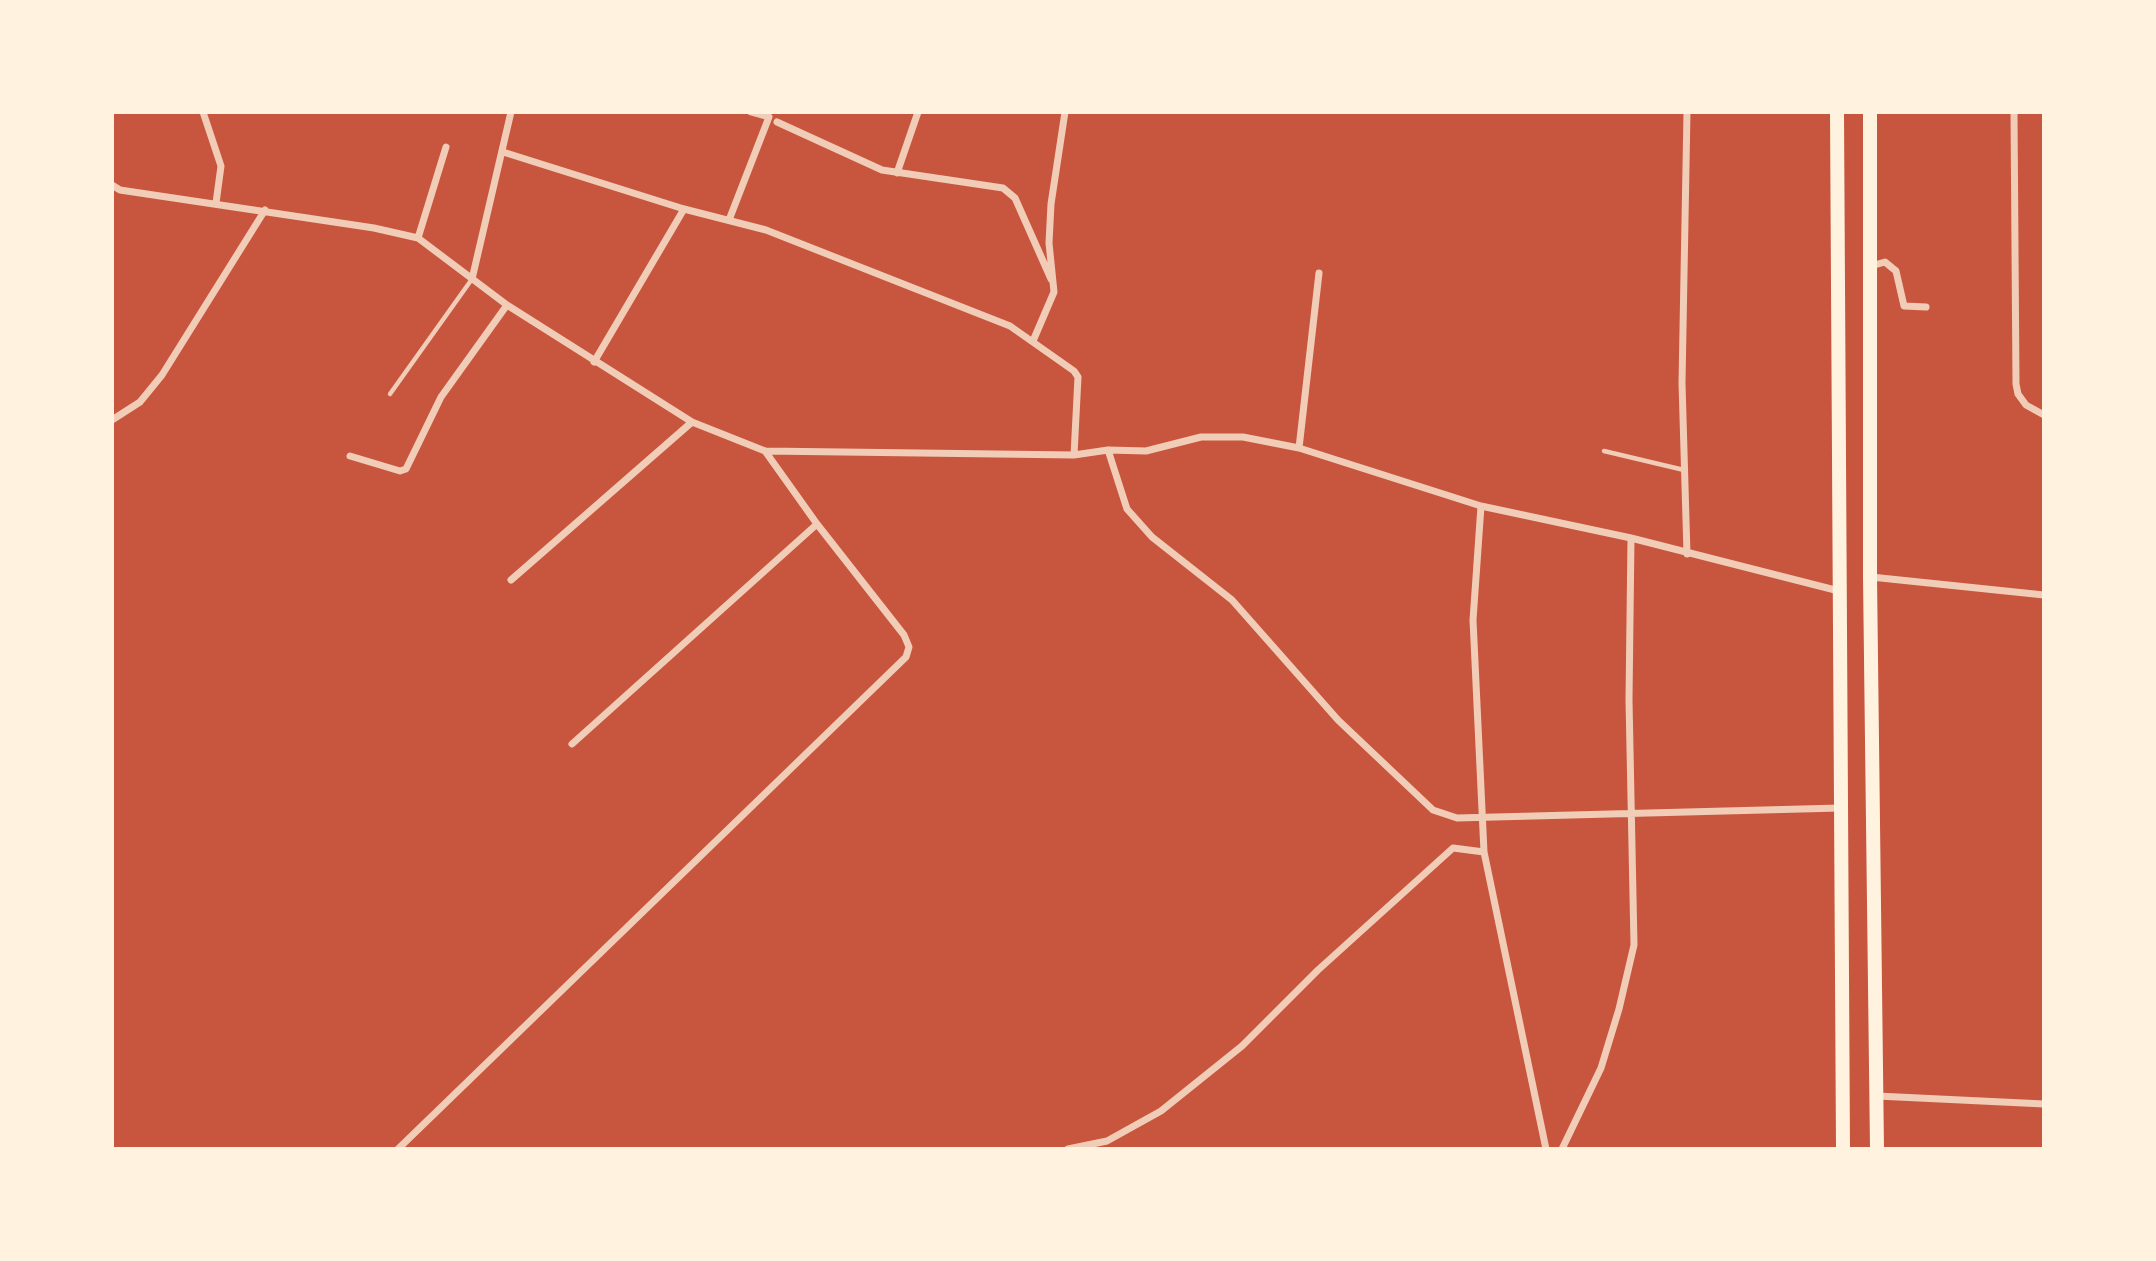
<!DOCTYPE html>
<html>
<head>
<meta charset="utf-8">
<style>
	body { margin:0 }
	#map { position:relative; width:2156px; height:1261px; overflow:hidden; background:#c8553d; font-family:"Asap Condensed",sans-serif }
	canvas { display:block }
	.frame { position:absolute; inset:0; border:114px solid #fff3e0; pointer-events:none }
</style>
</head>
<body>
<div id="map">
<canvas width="2156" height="1261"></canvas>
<div class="frame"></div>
</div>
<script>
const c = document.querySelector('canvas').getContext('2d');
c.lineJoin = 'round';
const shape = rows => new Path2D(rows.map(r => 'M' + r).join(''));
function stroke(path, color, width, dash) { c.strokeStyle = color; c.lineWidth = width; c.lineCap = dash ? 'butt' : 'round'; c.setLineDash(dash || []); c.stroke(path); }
stroke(shape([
	[390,394,472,279],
	[1604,451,1684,470]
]), '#f1ccb7', 4.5);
stroke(shape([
	[203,112,221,166,216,203],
	[2014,112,2016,384,2018,394,2026,405,2044,415],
	[777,122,882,170,1003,188,1015,198,1051,279],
	[503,152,684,209,766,230,1010,326,1074,371,1078,377,1074,455],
	[897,173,918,112],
	[112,185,120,190,374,228,418,238,507,305,692,422,765,451,1074,455,1108,450,1146,451,1201,437,1243,437,1299,448,1481,506,1631,538,1839,591],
	[729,220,769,117,751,112],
	[418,238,446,147],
	[1871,266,1885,262,1896,271,1904,306,1926,307],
	[472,279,511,112],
	[1033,341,1054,292,1049,243,1051,204,1065,112],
	[594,362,684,209],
	[112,420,140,402,162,375,265,210],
	[1299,448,1319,273],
	[1108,450,1127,509,1152,537,1232,600,1338,720,1433,810,1457,818,1840,808],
	[350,456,400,471,406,469,441,397,507,305],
	[1481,506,1473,620,1484,852,1546,1149],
	[1687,554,1682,383,1687,112],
	[1871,577,2044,595],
	[511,580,692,422],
	[572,744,817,524],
	[1877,1096,2044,1104],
	[398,1149,906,657,909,647,904,635,817,524,765,451],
	[1068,1149,1107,1141,1161,1111,1242,1046,1318,970,1453,848,1484,852],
	[1562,1149,1601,1068,1619,1009,1634,945,1629,700,1631,538]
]), '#f1ccb7', 7);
stroke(shape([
	[1837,112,1843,1149],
	[1870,112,1870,577,1877,1149]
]), '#fff3e0', 14);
</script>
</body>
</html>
